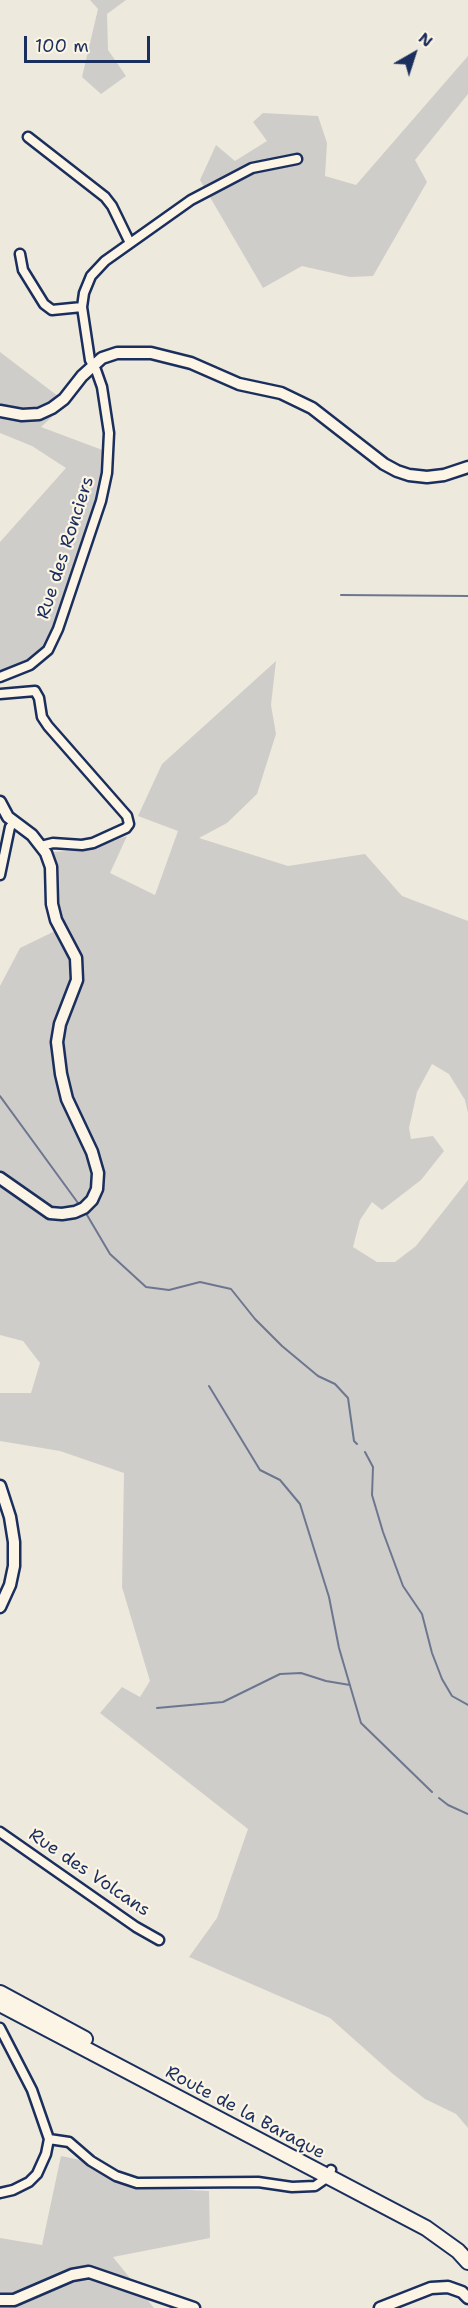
<!DOCTYPE html>
<html>
<head>
<meta charset="utf-8">
<style>
	body { margin:0 }
	#map { position:relative; width:468px; height:2308px; overflow:hidden; background:#eee9dd; font-family:"Shantell Sans",sans-serif }
	canvas { display:block }
	.north { position:absolute; left:384px; top:24px; width:60px; height:60px; -webkit-text-stroke:4px #fcf5e5; paint-order:stroke; rotate:39deg; font-size:16px; font-weight:700; line-height:24px; text-align:center; color:#1b2f5e }
	.north::after { content:''; display:block; margin:auto; width:21px; height:27px; background:#1b2f5e; clip-path:polygon(50% 0,100% 100%,50% 72%,0 100%) }
	.scale { position:absolute; left:24px; top:36px; width:126px; height:27px; box-sizing:border-box; border:3px solid #1b2f5e; border-top:0; padding-left:8px; font-size:18px; line-height:21px; white-space:nowrap; color:#1b2f5e; -webkit-text-stroke:4px #fcf5e5; paint-order:stroke }
</style>
</head>
<body>
<div id="map">
<canvas width="468" height="2308"></canvas>
<div class="north">N</div>
<div class="scale">100 m</div>
</div>
<script>
const c = document.querySelector('canvas').getContext('2d');
c.lineJoin = 'round';
function paint(path, color) { c.fillStyle = color; c.fill(path, 'evenodd'); }
const shape = rows => new Path2D(rows.map(r => 'M' + r).join(''));
function stroke(path, color, width, dash) { c.strokeStyle = color; c.lineWidth = width; c.lineCap = dash ? 'butt' : 'round'; c.setLineDash(dash || []); c.stroke(path); }
function write(font, color, halo, rows, align = 'center') {
  c.font = font + ' "Shantell Sans",sans-serif'; c.lineWidth = 4.5; c.setLineDash([]); c.textBaseline = 'middle'; c.strokeStyle = halo; c.fillStyle = color; for (const [text, x, y, turn = 0] of rows) {
    c.save(); c.translate(x, y); c.rotate((+turn || 0) * Math.PI / 180); c.textAlign = isNaN(turn) ? turn : align; if (halo) c.strokeText(text, 0, 0); c.fillText(text, 0, 0); c.restore();
  }
}
paint(shape([
	[90,0,126,0,107,14,108,50,126,76,101,94,82,77,98,9],
	[468,56,468,94,415,160,427,182,373,276,350,277,302,266,263,288,200,180,216,145,235,161,267,141,253,122,263,113,318,116,327,143,325,176,356,185],
	[0,352,67,403,41,427,105,451,96,503,56,630,40,655,0,673,0,542,66,468,32,446,0,433],
	[276,661,271,705,276,734,257,794,227,823,199,838,288,866,365,854,402,896,468,921,468,1113,465,1100,449,1074,432,1064,417,1092,409,1128,411,1139,433,1136,444,1151,421,1180,382,1210,372,1202,360,1220,353,1247,377,1262,395,1262,416,1246,468,1180,468,2128,456,2114,425,2099,393,2074,330,2018,189,1957,217,1918,248,1829,100,1713,122,1687,140,1697,150,1681,122,1587,124,1473,60,1451,0,1441,0,1393,31,1393,40,1363,23,1341,0,1335,0,986,20,948,55,931,57,870,54,852,91,849,127,836,110,873,155,895,178,831,138,816,162,764],
	[61,2156,80,2160,132,2187,209,2191,210,2238,113,2257,154,2308,0,2308,0,2238,42,2245]
]), '#cfcdca');
stroke(shape([
	[341,595,468,596],
	[0,1096,78,1203],
	[87,1215,110,1254,146,1287,169,1290,200,1282,231,1289,255,1319,282,1346,318,1376,335,1384,348,1398,354,1441,357,1444],
	[209,1386,260,1470,280,1480,300,1504,329,1597,339,1648,361,1723,432,1792],
	[365,1452,373,1467,372,1495,383,1532,403,1586,422,1614,432,1653,442,1679,452,1696,468,1705],
	[157,1708,223,1702,280,1674,301,1673,326,1681,350,1685],
	[439,1798,448,1805,468,1814]
]), '#6c778f', 2);
const minor = shape([
	[28,137,105,197,112,206,130,243],
	[20,254,23,270,44,304,52,310,82,307],
	[0,677,30,665,48,650,58,629,101,501,107,473,109,433,102,387,96,370,90,360,82,307,84,293,91,276,105,261,191,200,252,168,297,159],
	[0,694,35,691,39,698,42,717,48,726,127,816,129,824,126,828,93,843,82,845,53,843,41,846],
	[0,875,10,827,14,823],
	[0,1832,136,1927,159,1940],
	[0,2028,32,2090,49,2139,46,2154,37,2174,29,2182,13,2190,0,2193],
	[49,2139,69,2142,91,2161,116,2176,137,2183,258,2182,292,2187,315,2186,328,2177,331,2170]
]);
const tertiary = shape([
	[0,411,22,415,39,414,52,408,64,399,82,376,102,358,117,353,151,353,191,363,239,384,281,393,312,408,384,464,397,471,409,475,427,477,444,475,468,467],
	[0,802,8,817,32,835,46,853,51,867,52,904,56,920,76,958,77,980,60,1024,57,1042,61,1074,67,1099,92,1152,98,1173,97,1189,92,1200,84,1208,75,1212,62,1214,50,1213,0,1178],
	[0,1486,10,1517,14,1542,14,1566,10,1585,0,1607],
	[0,2300,14,2300,72,2275,89,2272,194,2308],
	[380,2308,431,2288,448,2287,462,2292,468,2298]
]);
const primary = shape([
	[0,1993,85,2039],
	[0,2004,426,2228,458,2251,468,2262]
]);
stroke(minor, '#1b2f5e', 13);
stroke(tertiary, '#1b2f5e', 15);
stroke(primary, '#1b2f5e', 18);
stroke(minor, '#fcf5e5', 8);
stroke(tertiary, '#fcf5e5', 10);
stroke(primary, '#fcf5e5', 14);
write('18px', '#1b2f5e', '#fcf5e5', [
	["Rue des Ronciers",66,548,-72],
	["Rue des Volcans",89,1873,34],
	["Route de la Baraque",245,2113,28]
]);
</script>
</body>
</html>
